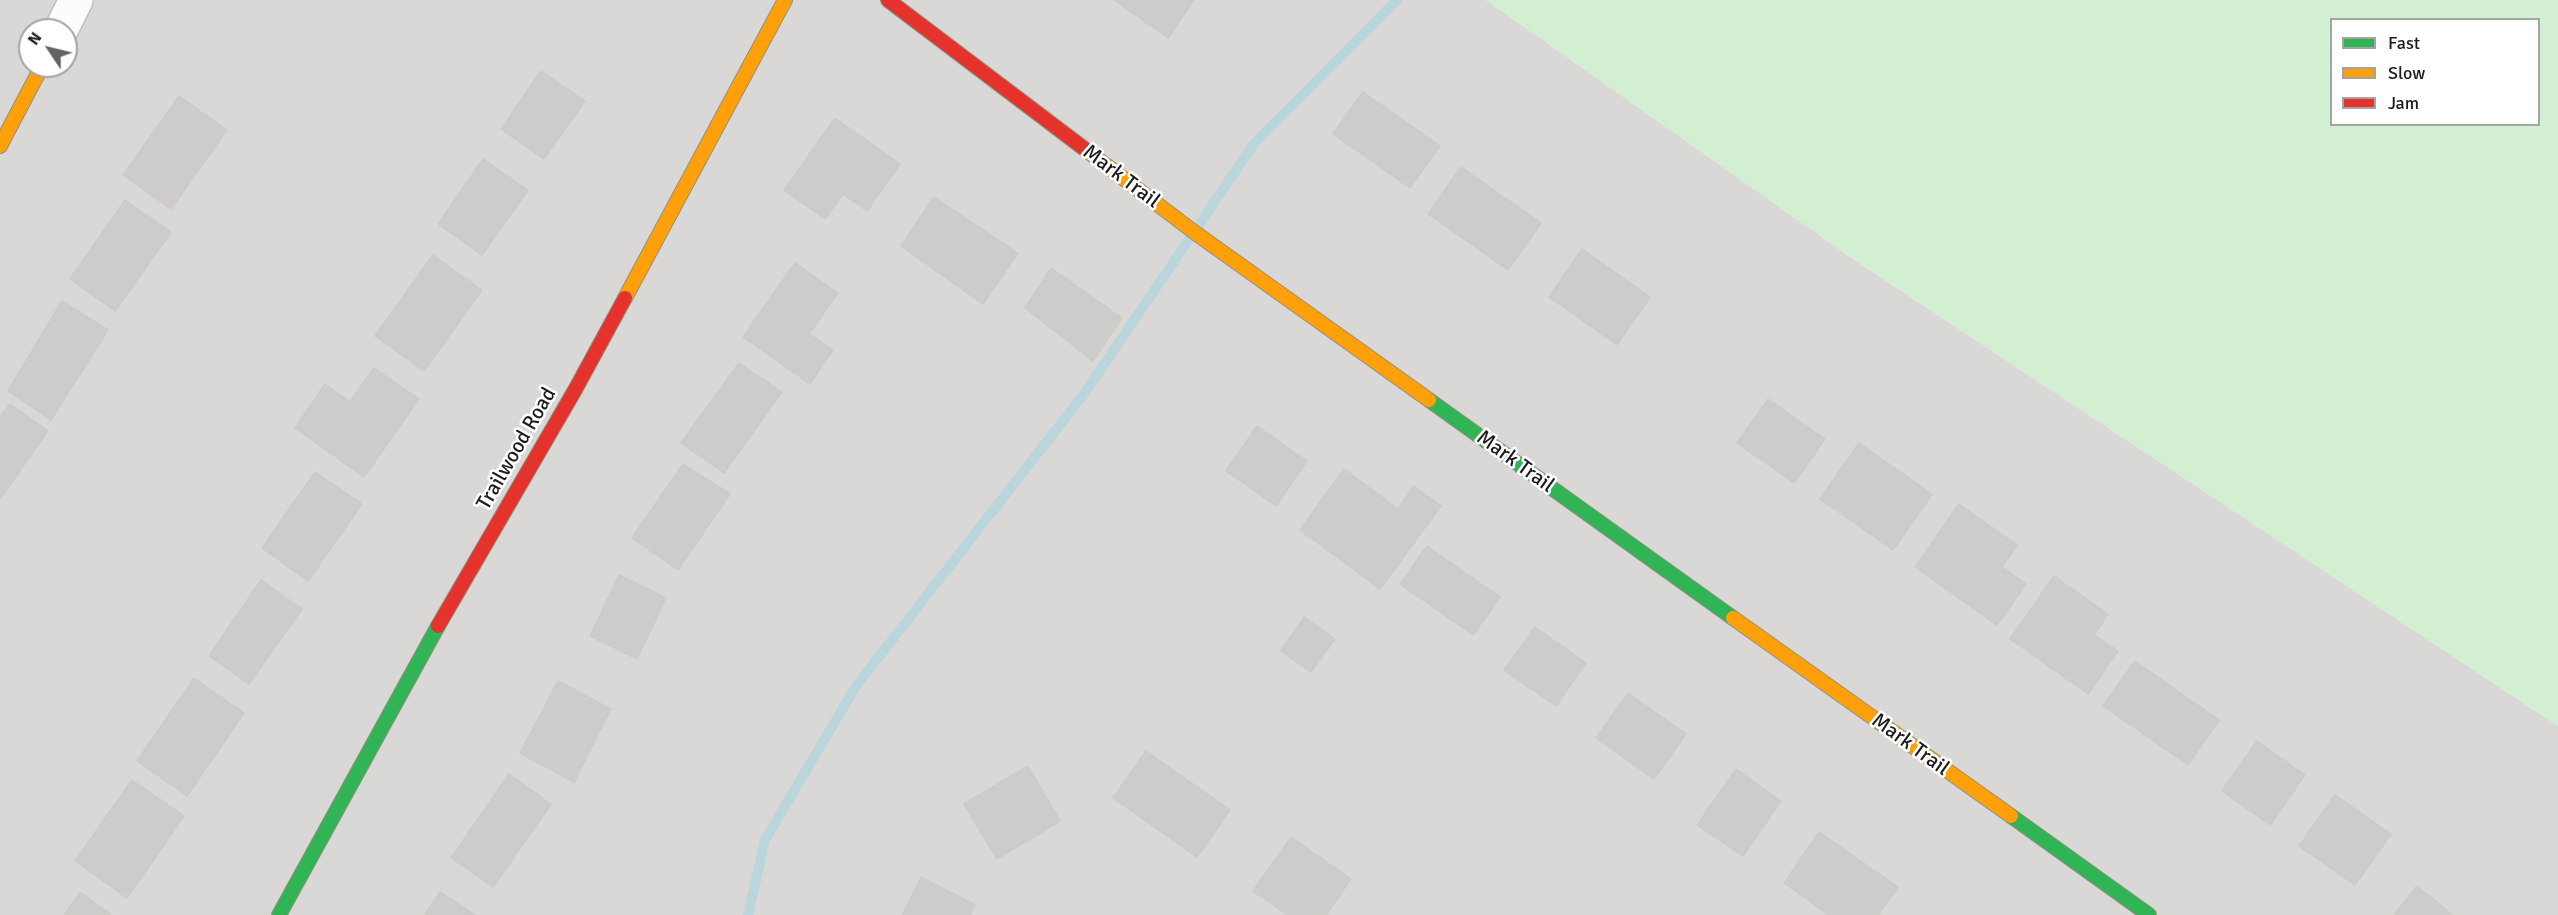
<!DOCTYPE html>
<html>
<head>
<meta charset="utf-8">
<style>
	body { margin:0 }
	#map { position:relative; width:2558px; height:915px; overflow:hidden; background:#eae8e5; font-family:Signika,sans-serif }
	canvas { display:block }
	.legend { position:absolute; left:2330px; top:18px; width:210px; height:108px; box-sizing:border-box; background:#fff; border:2px solid #a4a4a4; margin:0; padding:8px 10px; list-style:none; font-size:18px; color:#1c1c1c }
	.legend li { display:flex; align-items:center; gap:12px; height:30px }
	.legend b { width:30px; border:2px solid #a4a4a4 }
	.north { position:absolute; left:18px; top:18px; width:60px; height:60px; box-sizing:border-box; background:#fff; border:2px solid #a4a4a4; border-radius:50%; rotate:305deg; font-size:16px; font-weight:700; line-height:24px; text-align:center; color:#1c1c1c }
	.north::after { content:''; display:block; margin:auto; width:21px; height:27px; background:#646362; clip-path:polygon(50% 0,100% 100%,50% 72%,0 100%) }
</style>
</head>
<body>
<div id="map">
<canvas width="2558" height="915"></canvas>
<ul class="legend">
<li><b style="height:8px;background:#30b455"></b>Fast</li>
<li><b style="height:8px;background:#ff9f0a"></b>Slow</li>
<li><b style="height:8px;background:#e5322d"></b>Jam</li>
</ul>
<div class="north">N</div>
</div>
<script>
const c = document.querySelector('canvas').getContext('2d');
c.lineJoin = 'round';
function paint(path, color) { c.fillStyle = color; c.fill(path, 'evenodd'); }
const shape = rows => new Path2D(rows.map(r => 'M' + r).join(''));
function stroke(path, color, width, dash) { c.strokeStyle = color; c.lineWidth = width; c.lineCap = dash ? 'butt' : 'round'; c.setLineDash(dash || []); c.stroke(path); }
function write(font, color, halo, rows, align = 'center') {
  c.font = font + ' Signika,sans-serif'; c.lineWidth = 5; c.setLineDash([]); c.textBaseline = 'middle'; c.strokeStyle = halo; c.fillStyle = color; for (const [text, x, y, turn = 0] of rows) {
    c.save(); c.translate(x, y); c.rotate((+turn || 0) * Math.PI / 180); c.textAlign = isNaN(turn) ? turn : align; if (halo) c.strokeText(text, 0, 0); c.fillText(text, 0, 0); c.restore();
  }
}
paint(shape([
	[0,0,1486,0,1850,257,2558,726,2558,915,0,915],
	[30,30,66,30,66,66,30,66]
]), '#d9d8d6');
paint(shape([
	[1486,0,2558,0,2558,726,1850,257],
	[2332,20,2538,20,2538,124,2332,124]
]), '#d3efd2');
stroke(shape([
	[748,915,765,840,856,686,1084,394,1253,145,1397,0]
]), '#bad6dc', 10);
const building = shape([
	[1114,0,1194,0,1168,38,1114,0],
	[541,71,585,101,544,159,501,129,541,71],
	[1363,92,1440,146,1410,188,1333,134,1363,92],
	[179,96,227,130,171,209,123,175,179,96],
	[835,118,900,164,867,211,843,194,825,219,784,190,835,118],
	[483,159,528,190,482,255,438,224,483,159],
	[1461,167,1541,223,1508,270,1428,214,1461,167],
	[934,197,1018,253,983,304,901,246,934,197],
	[125,200,171,232,115,311,70,279,125,200],
	[1582,249,1650,297,1617,345,1549,297,1582,249],
	[433,255,482,290,424,371,375,336,433,255],
	[795,263,838,293,809,334,833,350,810,384,743,337,795,263],
	[1051,268,1122,318,1093,361,1025,308,1051,268],
	[62,301,108,330,51,420,8,391,62,301],
	[739,363,782,392,724,473,681,443,739,363],
	[374,368,419,399,364,477,295,428,325,384,350,402,374,368],
	[1768,399,1825,439,1794,483,1737,443,1768,399],
	[10,404,48,431,0,499,0,417,10,404],
	[1257,426,1307,461,1276,506,1226,471,1257,426],
	[1859,443,1932,494,1893,550,1820,499,1859,443],
	[683,464,730,494,678,570,632,538,683,464],
	[1344,469,1398,509,1414,486,1441,506,1380,589,1300,530,1344,469],
	[315,472,362,504,308,581,262,548,315,472],
	[1959,504,2017,545,2002,567,2026,584,1997,625,1915,567,1959,504],
	[1427,546,1500,597,1473,635,1400,584,1427,546],
	[619,575,666,598,637,659,590,636,619,575],
	[2054,576,2108,614,2094,635,2118,651,2088,694,2010,639,2054,576],
	[261,580,302,609,249,684,209,656,261,580],
	[1304,617,1335,639,1311,672,1281,651,1304,617],
	[1535,627,1586,663,1556,706,1504,670,1535,627],
	[2135,661,2219,720,2188,765,2103,706,2135,661],
	[194,678,244,713,187,796,137,761,194,678],
	[558,681,611,709,574,782,520,753,558,681],
	[1628,693,1686,734,1654,779,1596,738,1628,693],
	[2257,741,2305,775,2270,825,2222,791,2257,741],
	[1146,751,1230,810,1197,857,1113,798,1146,751],
	[1028,766,1060,821,997,859,964,804,1028,766],
	[1736,769,1781,801,1743,856,1697,825,1736,769],
	[509,774,551,804,493,887,451,858,509,774],
	[132,780,184,816,127,898,75,861,132,780],
	[2335,795,2391,834,2355,885,2299,846,2335,795],
	[1819,832,1898,887,1878,915,1829,915,1784,883,1819,832],
	[1291,837,1351,879,1326,915,1288,915,1253,891,1291,837],
	[921,877,975,905,970,915,902,915,921,877],
	[2417,886,2453,915,2394,915,2417,886],
	[80,892,112,915,64,915,80,892],
	[440,892,475,915,425,915,440,892]
]);
paint(building, '#ceccca');
stroke(building, '#cdcac7', 1.5);
const street = shape([
	[61,30,76,0]
]);
const fast = shape([
	[1429,400,1733,618],
	[2011,816,2149,915],
	[279,915,438,626]
]);
const slow = shape([
	[0,146,42,66],
	[1086,150,1194,232,1429,400],
	[625,298,785,0],
	[1733,618,2011,816]
]);
const jam = shape([
	[888,0,1086,150],
	[438,626,575,390,625,298]
]);
stroke(street, '#c1c0bf', 36);
stroke(fast, '#92927e', 16);
stroke(slow, '#92927e', 16);
stroke(jam, '#92927e', 16);
stroke(street, '#fcfcfb', 33);
stroke(fast, '#30b455', 14);
stroke(slow, '#ff9f0a', 14);
stroke(jam, '#e5322d', 14);
write('21px', '#1c1c1c', '#fff', [
	["Mark Trail",1121,177,37],
	["Trailwood Road",517,449,-60],
	["Mark Trail",1515,462,36],
	["Mark Trail",1910,745,36]
]);
</script>
</body>
</html>
